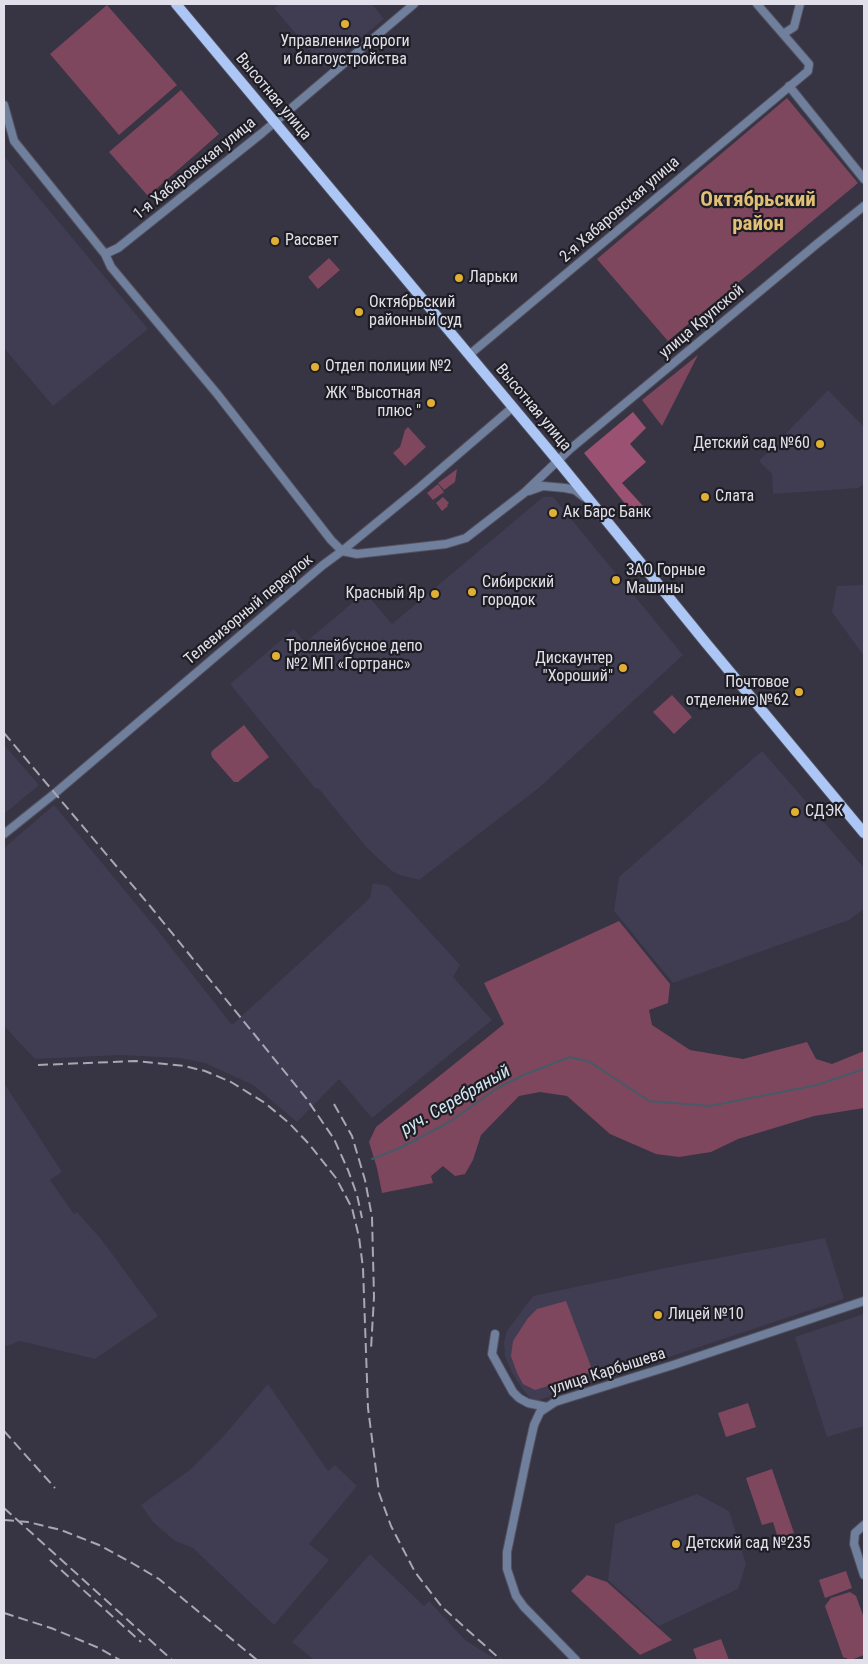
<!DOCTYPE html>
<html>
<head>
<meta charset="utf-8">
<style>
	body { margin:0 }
	#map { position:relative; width:868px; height:1664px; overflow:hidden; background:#373444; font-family:"Roboto Condensed",sans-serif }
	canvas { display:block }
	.frame { position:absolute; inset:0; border:5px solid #e1e0ea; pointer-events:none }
</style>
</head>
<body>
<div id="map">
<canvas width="868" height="1664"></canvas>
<div class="frame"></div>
</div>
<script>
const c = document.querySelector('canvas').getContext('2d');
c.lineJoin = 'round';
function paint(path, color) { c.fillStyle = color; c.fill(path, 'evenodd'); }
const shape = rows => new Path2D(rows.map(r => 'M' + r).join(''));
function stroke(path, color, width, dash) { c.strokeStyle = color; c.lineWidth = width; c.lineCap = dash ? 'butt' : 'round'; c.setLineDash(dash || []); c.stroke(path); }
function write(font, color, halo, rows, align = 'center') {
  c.font = font + ' "Roboto Condensed",sans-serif'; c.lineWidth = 4.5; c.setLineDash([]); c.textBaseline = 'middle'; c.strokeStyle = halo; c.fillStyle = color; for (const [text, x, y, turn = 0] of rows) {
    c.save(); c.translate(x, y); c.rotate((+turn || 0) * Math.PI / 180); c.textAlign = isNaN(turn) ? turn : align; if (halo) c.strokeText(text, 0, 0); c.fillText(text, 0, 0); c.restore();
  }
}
paint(shape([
	[280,4,372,4,384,19,325,68,274,8],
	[4,156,148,329,53,406,4,348],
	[828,390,864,427,864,484,858,488,773,494,772,474,759,461],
	[543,497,553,497,683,655,540,787,419,880,400,875,392,871,367,848,319,789,315,788,230,684,294,629,305,643,365,592,392,624],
	[864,585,864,656,832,612,837,586],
	[4,745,39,785,4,814],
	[762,751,864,868,864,909,849,920,673,983,614,911,619,877],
	[54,805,155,927,232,1025,370,898,373,883,388,886,460,965,453,977,492,1020,372,1118,339,1079,297,1122,253,1085,205,1063,180,1058,121,1055,35,1059,4,1026,4,848],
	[4,1083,62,1172,50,1180,74,1214,77,1212,101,1239,158,1316,95,1359,20,1341,4,1347],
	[825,1238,844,1299,536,1401,530,1398,521,1387,511,1371,505,1356,504,1342,507,1331,533,1296,670,1267],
	[864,1314,864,1426,827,1437,795,1337],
	[268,1384,328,1471,335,1465,357,1486,309,1544,329,1560,274,1625,193,1548,175,1541,153,1522,141,1505,191,1469,221,1439],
	[697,1494,729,1511,746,1564,738,1589,659,1626,608,1580,615,1524],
	[370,1554,424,1606,429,1601,465,1640,495,1659,494,1660,314,1660,292,1642]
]), '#403c52');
paint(shape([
	[107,5,177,85,119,135,50,54],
	[181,90,219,134,148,196,109,152],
	[787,98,858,183,668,341,597,259],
	[329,258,340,270,318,289,308,277],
	[698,355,662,426,642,400],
	[408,427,426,447,405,466,393,453,400,447,405,430],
	[457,469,455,482,444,490,438,483],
	[438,484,444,492,433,500,427,493],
	[443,497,449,503,447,505,448,506,442,511,436,503],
	[672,695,692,717,674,734,653,712],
	[244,725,269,757,238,782,234,782,212,757,211,753,213,750],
	[619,921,670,984,668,1003,649,1010,652,1025,690,1050,743,1059,807,1042,816,1059,832,1064,864,1051,864,1108,814,1116,738,1139,711,1152,679,1157,656,1154,610,1134,567,1096,540,1092,519,1096,481,1135,473,1160,465,1174,455,1176,443,1166,431,1176,433,1183,382,1193,377,1168,369,1142,376,1127,504,1024,484,983],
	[566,1301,593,1372,535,1390,523,1384,517,1373,511,1356,513,1341,528,1318,537,1309],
	[748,1403,756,1427,726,1437,718,1413],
	[772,1469,794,1533,778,1538,773,1522,762,1525,746,1478],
	[846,1571,852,1588,825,1598,819,1580],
	[587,1575,607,1582,672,1640,640,1655,571,1591],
	[850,1592,856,1596,864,1618,864,1655,851,1660,843,1657,825,1606,831,1598],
	[721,1639,729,1660,697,1660,693,1649]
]), '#7f475e');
paint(shape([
	[633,412,646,428,630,444,646,462,622,483,644,507,635,516,584,453]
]), '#9b5171');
stroke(shape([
	[372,1159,400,1148,451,1121,499,1087,526,1074,570,1057,590,1062,649,1101,710,1106,817,1085,864,1069]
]), '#465a67', 2);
const minor = shape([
	[783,34,794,27,800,4],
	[789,86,864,179],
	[4,105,14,141,105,254,111,267,218,395,331,540,342,551,357,554,446,544,466,538,524,493,569,450,818,243,864,206],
	[105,254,118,248,262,133,414,4],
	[469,355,808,71,809,64,757,4],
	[529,491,543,486,565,488,575,490,584,497],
	[4,834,54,794,323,565,342,551,420,487,513,407],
	[495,1334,492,1354,513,1392,519,1398,528,1403,547,1407],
	[864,1525,855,1533,854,1544,864,1575],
	[576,1660,524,1607,516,1596,507,1569,507,1552,527,1456,534,1425,540,1412,555,1402,673,1365,864,1301]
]);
const major = shape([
	[176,4,557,460,706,643,864,833]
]);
stroke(minor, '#52505f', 10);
stroke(major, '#52505f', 12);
stroke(minor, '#6f7f9c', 8);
stroke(major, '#acc6f5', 10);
stroke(shape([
	[4,733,150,906,306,1098,334,1139,348,1170,357,1195,362,1218],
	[38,1065,136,1061,184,1066,205,1071,231,1082,265,1103,289,1123,309,1144,336,1178,352,1208,359,1237,363,1268,368,1408,379,1493,391,1526,415,1572,442,1607,501,1660],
	[334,1104,352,1136,365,1180,372,1217,374,1297,371,1349],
	[4,1431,55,1488],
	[4,1508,172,1660],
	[4,1520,28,1522,61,1530,99,1545,132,1563,159,1579,257,1660],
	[50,1560,141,1642],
	[4,1613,51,1628,99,1648,120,1660]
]), '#a8a7b3', 2, [10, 5]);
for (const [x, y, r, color] of [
	[345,24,5,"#e0af34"],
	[275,241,5,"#e0af34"],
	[459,278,5,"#e0af34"],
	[359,312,5,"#e0af34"],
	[315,367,5,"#e0af34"],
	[431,403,5,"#e0af34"],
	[820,444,5,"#e0af34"],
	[705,497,5,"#e0af34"],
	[553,513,5,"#e0af34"],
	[616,580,5,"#e0af34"],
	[472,592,5,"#e0af34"],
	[435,594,5,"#e0af34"],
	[276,656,5,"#e0af34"],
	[623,668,5,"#e0af34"],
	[799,692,5,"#e0af34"],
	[795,812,5,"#e0af34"],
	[658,1315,5,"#e0af34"],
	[676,1544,5,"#e0af34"]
]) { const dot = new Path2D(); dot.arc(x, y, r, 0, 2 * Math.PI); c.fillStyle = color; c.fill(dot); stroke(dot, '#1e1d24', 2); }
write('16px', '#e1e0ea', '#1e1d24', [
	["Управление дороги",345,42,"center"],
	["и благоустройства",345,60,"center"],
	["Рассвет",285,241],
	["Ларьки",469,278],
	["Октябрьский",369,303],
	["районный суд",369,321],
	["Отдел полиции №2",325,367],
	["ЖК \"Высотная",421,394,"right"],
	["плюс \"",421,412,"right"],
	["Детский сад №60",810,444,"right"],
	["Слата",715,497],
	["Ак Барс Банк",563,513],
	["ЗАО Горные",626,571],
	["Машины",626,589],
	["Сибирский",482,583],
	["городок",482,601],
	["Красный Яр",425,594,"right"],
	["Троллейбусное депо",286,647],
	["№2 МП «Гортранс»",286,665],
	["Дискаунтер",613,659,"right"],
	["\"Хороший\"",613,677,"right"],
	["Почтовое",789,683,"right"],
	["отделение №62",789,701,"right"],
	["СДЭК",805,812],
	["Лицей №10",668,1315],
	["Детский сад №235",686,1544]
], 'left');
write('16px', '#e1e0ea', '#1e1d24', [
	["Высотная улица",273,97,50],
	["1-я Хабаровская улица",195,169,-39],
	["2-я Хабаровская улица",620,210,-41],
	["улица Крупской",702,322,-40],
	["Высотная улица",533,408,50],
	["Телевизорный переулок",249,610,-40],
	["улица Карбышева",608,1372,-18]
]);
write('italic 18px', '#d1e6f1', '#1e1d24', [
	["руч. Серебряный",456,1101,-30]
]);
write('bold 21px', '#e1bf76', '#1e1d24', [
	["Октябрьский",758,201],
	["район",758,225]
]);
</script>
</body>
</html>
